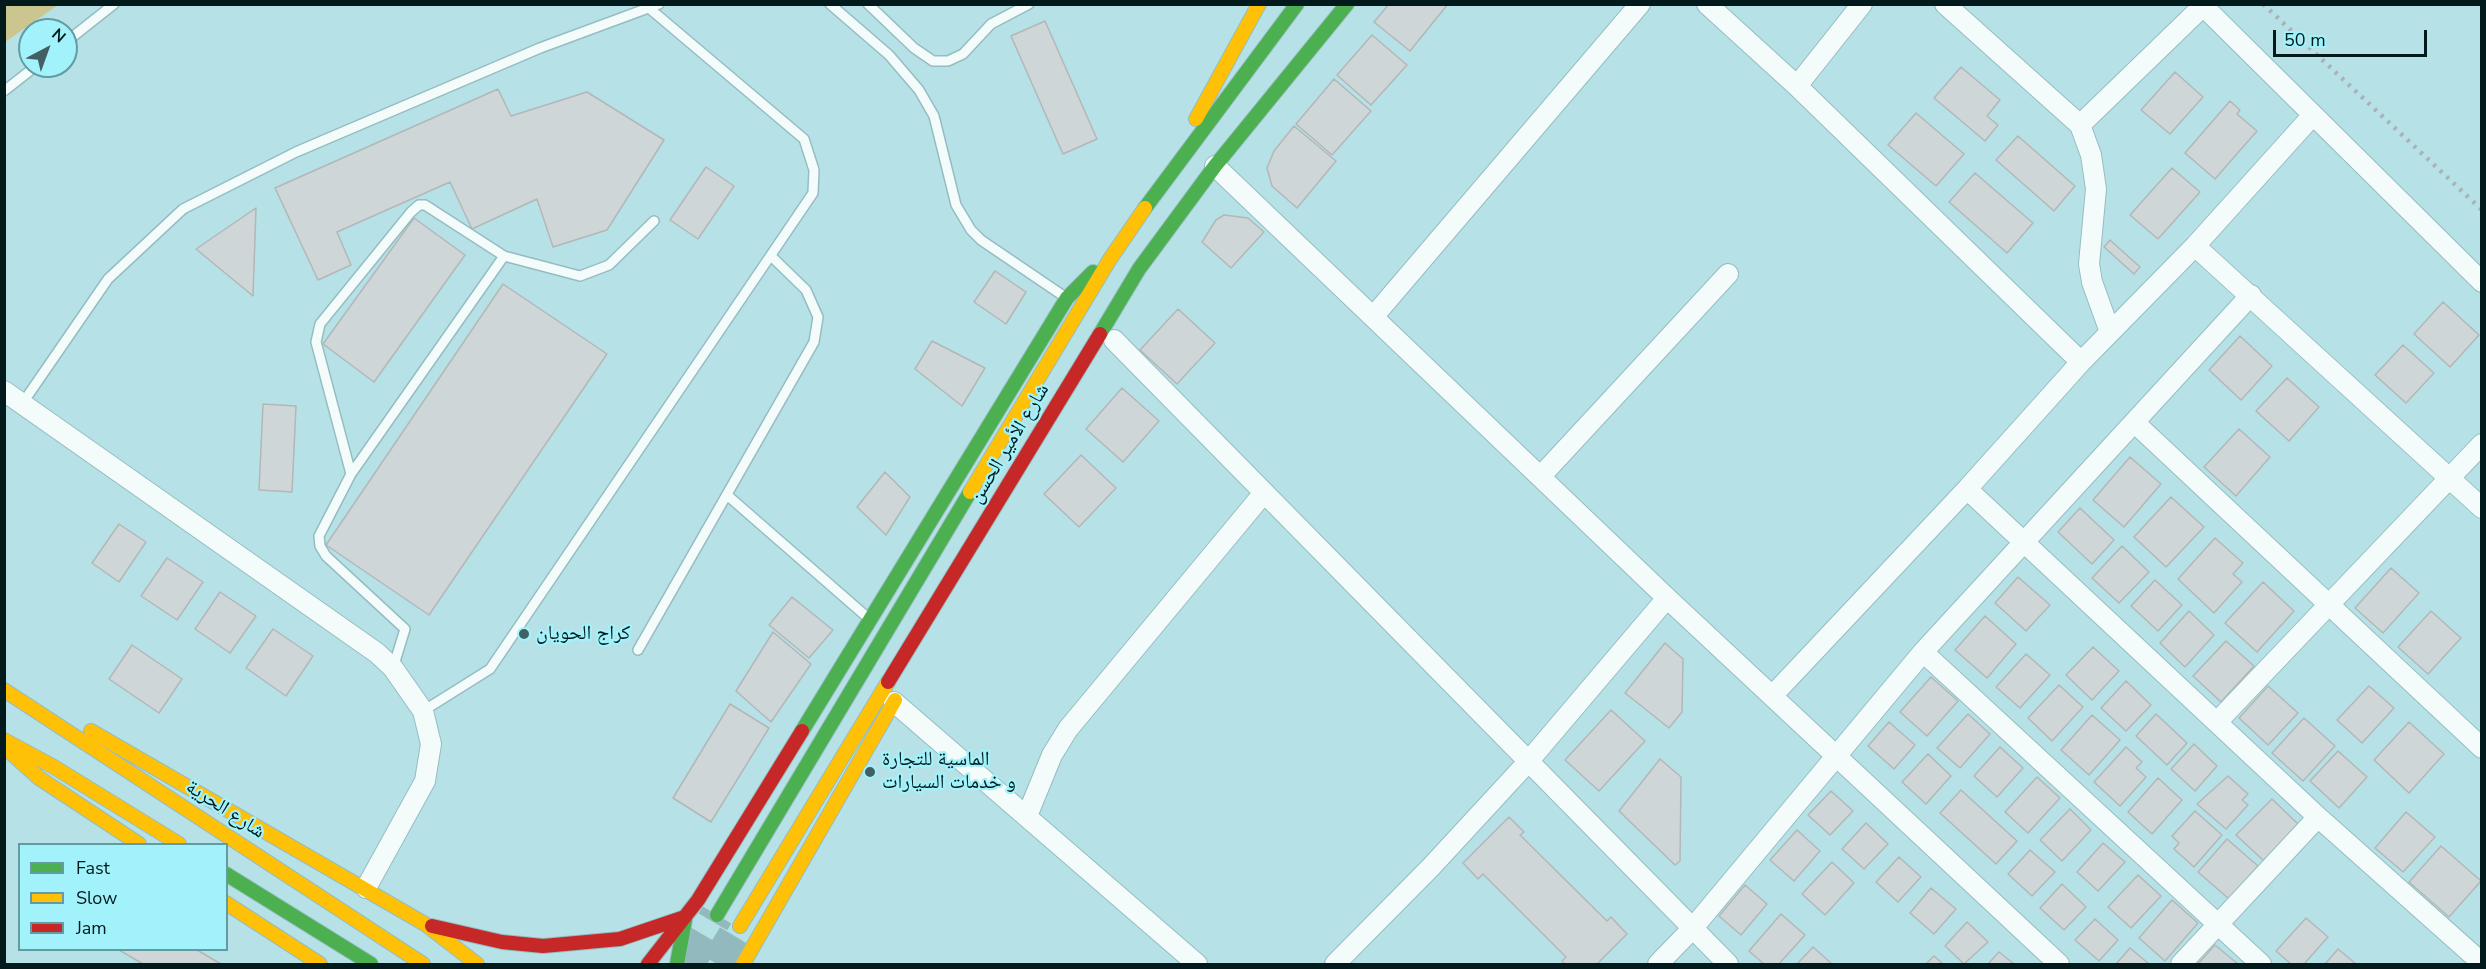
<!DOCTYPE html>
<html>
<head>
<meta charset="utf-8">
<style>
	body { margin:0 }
	#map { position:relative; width:2486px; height:969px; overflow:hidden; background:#b6e2e7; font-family:"Nunito Sans",sans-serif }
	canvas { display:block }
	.frame { position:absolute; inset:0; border:6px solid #031a1c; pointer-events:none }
	.legend { position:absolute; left:18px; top:843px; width:210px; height:108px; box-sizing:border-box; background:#a2f2fb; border:2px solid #629ca2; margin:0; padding:8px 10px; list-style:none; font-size:18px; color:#031a1c }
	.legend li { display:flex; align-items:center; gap:12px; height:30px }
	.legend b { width:30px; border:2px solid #629ca2 }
	.north { position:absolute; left:18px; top:18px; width:60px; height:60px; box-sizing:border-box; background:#a2f2fb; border:2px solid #629ca2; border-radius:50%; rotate:41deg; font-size:16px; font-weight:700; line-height:24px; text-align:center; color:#031a1c }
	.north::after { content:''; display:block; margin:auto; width:21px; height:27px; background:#426063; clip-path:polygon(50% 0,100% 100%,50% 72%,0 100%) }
	.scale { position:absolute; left:2273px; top:30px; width:154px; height:27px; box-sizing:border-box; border:3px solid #031a1c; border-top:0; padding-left:8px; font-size:18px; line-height:21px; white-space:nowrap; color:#031a1c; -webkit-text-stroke:4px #a2f2fb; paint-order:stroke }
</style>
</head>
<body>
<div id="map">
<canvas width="2486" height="969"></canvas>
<div class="frame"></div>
<ul class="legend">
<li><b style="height:8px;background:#4caf50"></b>Fast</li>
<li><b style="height:8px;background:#ffc107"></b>Slow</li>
<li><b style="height:8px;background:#c62828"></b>Jam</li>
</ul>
<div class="north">N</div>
<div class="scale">50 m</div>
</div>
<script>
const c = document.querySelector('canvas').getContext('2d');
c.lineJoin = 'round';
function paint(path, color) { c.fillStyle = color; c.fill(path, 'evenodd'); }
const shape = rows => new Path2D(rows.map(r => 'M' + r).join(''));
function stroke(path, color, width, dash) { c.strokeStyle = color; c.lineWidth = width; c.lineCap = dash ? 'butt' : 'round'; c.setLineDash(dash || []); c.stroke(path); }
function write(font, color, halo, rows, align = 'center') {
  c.font = font + ' "Nunito Sans","Noto Naskh Arabic",sans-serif'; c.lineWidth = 4.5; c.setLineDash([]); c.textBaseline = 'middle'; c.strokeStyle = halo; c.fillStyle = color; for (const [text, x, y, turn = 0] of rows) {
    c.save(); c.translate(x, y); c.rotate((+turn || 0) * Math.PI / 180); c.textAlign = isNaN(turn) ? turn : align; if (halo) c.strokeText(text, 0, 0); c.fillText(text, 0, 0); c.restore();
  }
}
paint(shape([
	[5,4,58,4,58,5,5,42]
]), '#cbc68f');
const building = shape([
	[1389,4,1448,4,1410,51,1374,22,1389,4],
	[1045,21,1097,139,1063,154,1011,36,1045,21],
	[1372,35,1407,65,1371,105,1337,75,1372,35],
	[1961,67,2000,100,1987,116,1998,125,1985,141,1934,98,1961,67],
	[2175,72,2203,97,2170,134,2141,110,2175,72],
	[1334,79,1371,111,1332,155,1296,124,1334,79],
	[498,89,511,116,587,92,664,140,607,230,553,247,537,199,472,229,450,182,337,232,351,265,318,280,275,188,498,89],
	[2230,101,2240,110,2237,114,2257,131,2215,179,2185,153,2230,101],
	[1916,113,1964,154,1936,186,1888,145,1916,113],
	[1294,126,1336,161,1297,208,1272,186,1267,168,1274,151,1294,126],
	[2018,136,2075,186,2054,211,1996,160,2018,136],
	[706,167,734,186,698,239,670,220,706,167],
	[2172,168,2200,192,2158,239,2130,215,2172,168],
	[1975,173,2033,223,2007,253,1949,202,1975,173],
	[256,208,253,296,196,249,256,208],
	[1224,215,1248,218,1264,232,1231,268,1202,242,1216,220,1224,215],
	[414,218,465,255,374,382,323,344,414,218],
	[2110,240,2140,267,2134,274,2104,247,2110,240],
	[995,271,1026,292,1006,324,974,302,995,271],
	[503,284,607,354,429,615,326,545,503,284],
	[2443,302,2479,335,2450,367,2414,334,2443,302],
	[1178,309,1215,343,1177,384,1140,350,1178,309],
	[2240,336,2272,366,2241,400,2209,370,2240,336],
	[932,341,985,368,962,406,915,369,932,341],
	[2403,345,2434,373,2406,403,2375,375,2403,345],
	[2287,378,2319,407,2289,441,2256,411,2287,378],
	[1122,388,1159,421,1123,462,1086,429,1122,388],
	[263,404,296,406,292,492,259,490,263,404],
	[2239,429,2270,457,2236,496,2204,467,2239,429],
	[1081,455,1116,488,1079,527,1044,494,1081,455],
	[2130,457,2161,484,2124,527,2093,500,2130,457],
	[885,472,910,497,886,535,857,507,885,472],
	[2171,497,2204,527,2166,567,2134,537,2171,497],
	[2080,508,2114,540,2092,564,2058,532,2080,508],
	[119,524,146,542,119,582,92,563,119,524],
	[2215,538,2243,563,2233,574,2242,582,2214,613,2178,579,2215,538],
	[2122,546,2149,572,2119,603,2092,578,2122,546],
	[167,558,203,582,177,620,141,596,167,558],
	[2391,568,2419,593,2383,633,2355,608,2391,568],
	[2018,577,2050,605,2026,631,1995,603,2018,577],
	[2155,580,2182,605,2158,631,2131,606,2155,580],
	[2263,582,2294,611,2257,652,2225,623,2263,582],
	[220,592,256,616,230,653,195,629,220,592],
	[792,597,833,630,809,658,769,625,792,597],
	[2189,611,2214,635,2185,667,2160,643,2189,611],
	[2431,611,2461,638,2428,674,2398,647,2431,611],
	[1985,616,2016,644,1987,678,1955,650,1985,616],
	[273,629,313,656,286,696,246,668,273,629],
	[773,632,811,664,771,722,736,691,773,632],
	[2226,641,2254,666,2221,702,2193,676,2226,641],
	[1665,643,1683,659,1682,712,1669,728,1625,693,1665,643],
	[132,645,182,679,159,713,109,679,132,645],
	[2093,647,2119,671,2092,700,2066,675,2093,647],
	[2026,654,2050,675,2020,708,1996,687,2026,654],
	[1931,677,1958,701,1927,736,1900,712,1931,677],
	[2126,681,2151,705,2126,731,2101,708,2126,681],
	[2059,685,2083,707,2052,741,2028,718,2059,685],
	[2268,686,2298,713,2268,745,2239,718,2268,686],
	[2369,686,2394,708,2362,743,2337,720,2369,686],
	[730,704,769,728,711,822,673,798,730,704],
	[1611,710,1645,741,1599,791,1565,760,1611,710],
	[1968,714,1990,734,1960,768,1937,748,1968,714],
	[2156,714,2187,743,2167,765,2136,736,2156,714],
	[2092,715,2120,740,2089,775,2061,750,2092,715],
	[2304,718,2335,746,2303,781,2272,753,2304,718],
	[1889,722,1915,745,1894,769,1868,746,1889,722],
	[2409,722,2444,754,2409,793,2374,760,2409,722],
	[2194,744,2217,766,2195,791,2171,769,2194,744],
	[2000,747,2023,768,1997,797,1974,776,2000,747],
	[2126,747,2142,762,2136,768,2146,777,2120,806,2094,782,2126,747],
	[2338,751,2367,777,2339,808,2310,781,2338,751],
	[1928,754,1951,776,1926,804,1902,782,1928,754],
	[1660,759,1681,777,1680,861,1675,865,1619,811,1660,759],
	[2228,776,2248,794,2242,800,2248,805,2226,829,2197,804,2228,776],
	[2037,777,2060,798,2028,833,2005,812,2037,777],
	[2158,778,2182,800,2152,834,2128,812,2158,778],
	[1961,790,2017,841,1996,864,1940,813,1961,790],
	[1831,791,1853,811,1830,835,1808,815,1831,791],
	[2272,799,2299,825,2264,861,2236,835,2272,799],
	[2070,809,2091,830,2062,861,2040,840,2070,809],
	[2195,811,2222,835,2194,867,2174,849,2179,843,2172,836,2195,811],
	[2406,812,2435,837,2403,872,2375,848,2406,812],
	[1509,817,1524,832,1520,835,1607,921,1611,917,1627,934,1597,964,1565,964,1562,961,1566,957,1483,874,1478,879,1463,863,1509,817],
	[1866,823,1888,844,1864,869,1842,849,1866,823],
	[1797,830,1820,851,1794,881,1770,860,1797,830],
	[2227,839,2258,866,2229,899,2198,872,2227,839],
	[2103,843,2125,862,2098,891,2077,872,2103,843],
	[2441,846,2481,881,2449,917,2409,882,2441,846],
	[2030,850,2055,872,2032,896,2008,874,2030,850],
	[1899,857,1921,877,1898,902,1876,882,1899,857],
	[1832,862,1854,883,1825,915,1802,894,1832,862],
	[2138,875,2161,896,2131,928,2108,907,2138,875],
	[2062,884,2086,907,2064,930,2040,908,2062,884],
	[1745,885,1767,904,1741,935,1719,916,1745,885],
	[1931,888,1956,909,1934,934,1910,913,1931,888],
	[2172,900,2198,923,2165,961,2139,938,2172,900],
	[1781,914,1805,935,1779,964,1764,964,1749,951,1781,914],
	[2306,918,2328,937,2304,964,2291,964,2276,951,2306,918],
	[2095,919,2118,940,2099,961,2075,940,2095,919],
	[1967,922,1988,942,1964,964,1945,946,1967,922],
	[2215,945,2238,964,2198,964,2215,945],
	[1813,947,1832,964,1797,964,1813,947],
	[2130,948,2149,964,2116,964,2130,948],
	[2338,949,2356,964,2325,964,2338,949],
	[119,950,197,950,221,964,143,964,119,950],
	[1999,952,2014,964,1988,964,1999,952],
	[1934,956,1943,964,1926,964,1934,956]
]);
paint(building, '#cfd6d7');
stroke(building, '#b2b7b8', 1.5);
stroke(shape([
	[688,964,717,915],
	[717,964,740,926]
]), '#92babe', 33, [33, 16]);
const lane = shape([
	[830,4,889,55,919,90,934,116,956,205,971,230,981,240,1065,297],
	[868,4,914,48,933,61,948,61,963,54,991,24,1029,4],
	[66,42,114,4],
	[4,91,36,66],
	[22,404,108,279,183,209,296,152,540,48,659,4],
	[351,474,316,342,320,324,411,212,419,205,425,205,504,256],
	[727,495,867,617],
	[638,650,814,342,818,317,806,290,771,256],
	[393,668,405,629,326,556,320,546,319,536,351,474,504,256,580,276,609,265,654,221],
	[423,711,490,669,813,193,814,170,804,139,649,8]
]);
const street = shape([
	[1707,4,1797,86,2081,362],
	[1945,4,2080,125,2203,6],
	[2201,4,2482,282],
	[1797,86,1862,4],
	[2080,125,2091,155,2096,189,2089,264,2092,282,2110,332],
	[1215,166,1667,598,2059,964],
	[2195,246,2482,508],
	[1373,317,1640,4],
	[1114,340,1728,964],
	[4,391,377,653,393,668,423,711,431,744,425,781,366,888],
	[2135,423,2482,748],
	[1540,477,1728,274],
	[1967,489,2318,817,2482,963],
	[1923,652,2261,964],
	[1773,695,1967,489,2081,362,2195,246,2313,115],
	[894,702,1197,964],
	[2217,722,2482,444],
	[1027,816,1052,755,1068,729,1263,494],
	[1335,964,1431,867,1527,763,1667,598],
	[1658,964,1692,929,1923,652,2251,295],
	[2181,964,2318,817]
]);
const fast = shape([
	[1145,208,1297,4],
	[1100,334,1139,269,1215,166,1347,4],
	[802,731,1067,298,1093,272],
	[226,874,371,964],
	[717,915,970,492],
	[677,964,685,920]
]);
const slow = shape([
	[1196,119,1259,4],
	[970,492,1110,259,1145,208],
	[4,690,423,964],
	[91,731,425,924,477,964],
	[4,740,54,767,179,844],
	[10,752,39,778,139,844],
	[226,903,320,964],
	[740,926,888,682],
	[743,964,895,700]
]);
const jam = shape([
	[888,682,1100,334],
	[432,926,502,942,543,946,620,939,685,917],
	[648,964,698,900,802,731]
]);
stroke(lane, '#95bdc1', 12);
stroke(street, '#95bdc1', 22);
stroke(fast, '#95bdc1', 16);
stroke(slow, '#95bdc1', 16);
stroke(jam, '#95bdc1', 16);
stroke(lane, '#f4fbfb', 9);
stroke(street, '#f4fbfb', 20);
stroke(fast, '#4caf50', 14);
stroke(slow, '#ffc107', 14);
stroke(jam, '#c62828', 14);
stroke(shape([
	[2263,4,2482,210]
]), '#a9b3b4', 4.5, [3, 6]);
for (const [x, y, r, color] of [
	[524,634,6,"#426063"],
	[870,772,6,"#426063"]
]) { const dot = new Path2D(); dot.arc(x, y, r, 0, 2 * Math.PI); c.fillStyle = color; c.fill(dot); stroke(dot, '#a2f2fb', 2); }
write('20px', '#031a1c', '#a2f2fb', [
	["شارع الأمير الحسن",1010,444,-59],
	["شارع الحرية",225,810,33]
]);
write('20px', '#031a1c', '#a2f2fb', [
	["كراج الحويان",536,634],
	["الماسية للتجارة",882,760],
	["و خدمات السيارات",882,783]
], 'left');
</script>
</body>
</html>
